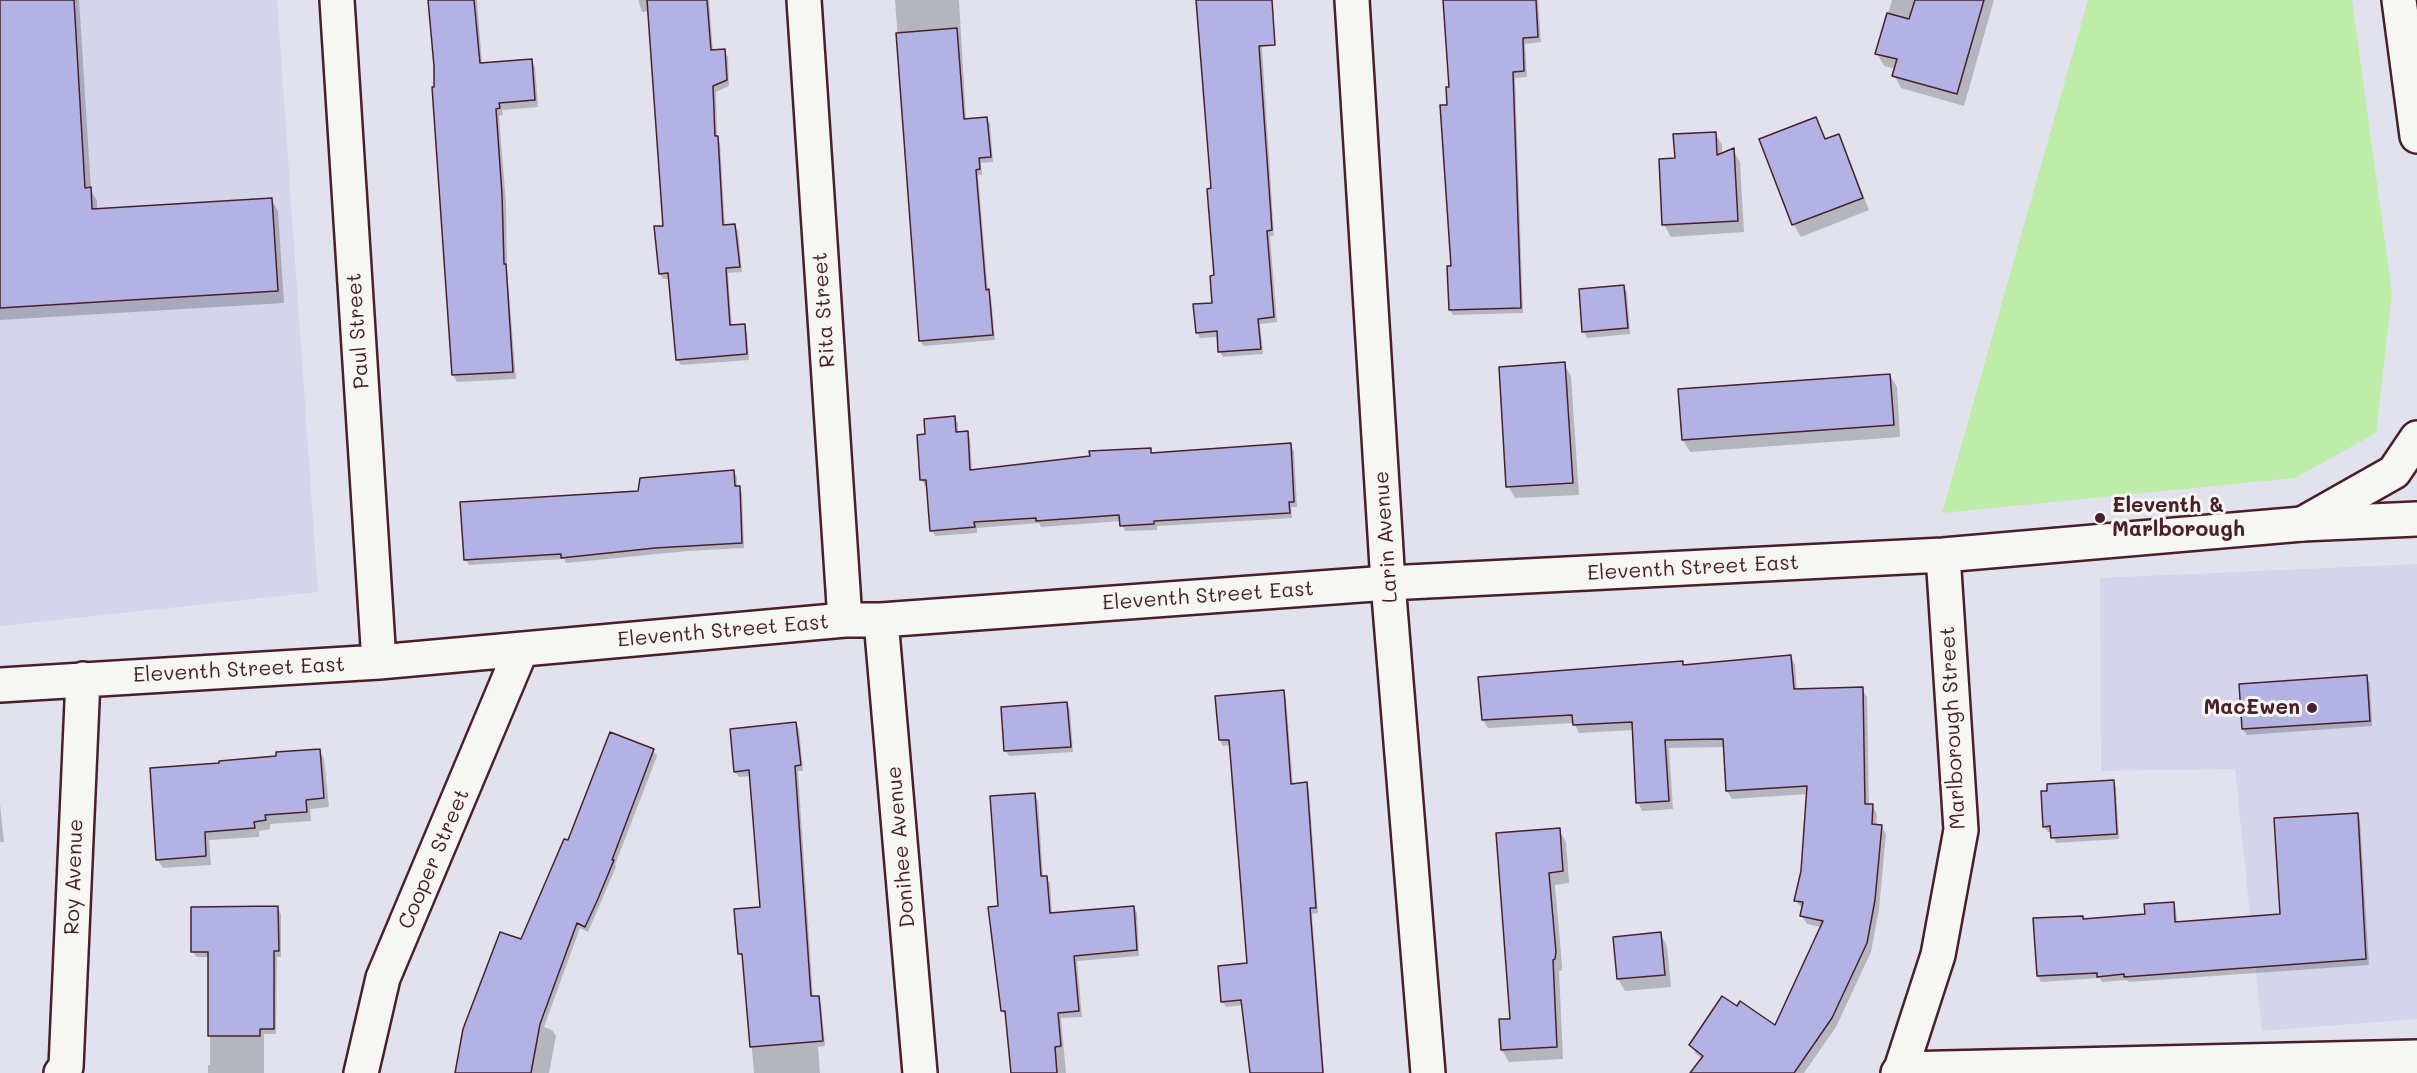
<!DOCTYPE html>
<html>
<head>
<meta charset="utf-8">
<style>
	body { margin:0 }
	canvas { display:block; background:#e2e2ee }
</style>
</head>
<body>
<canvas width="2417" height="1073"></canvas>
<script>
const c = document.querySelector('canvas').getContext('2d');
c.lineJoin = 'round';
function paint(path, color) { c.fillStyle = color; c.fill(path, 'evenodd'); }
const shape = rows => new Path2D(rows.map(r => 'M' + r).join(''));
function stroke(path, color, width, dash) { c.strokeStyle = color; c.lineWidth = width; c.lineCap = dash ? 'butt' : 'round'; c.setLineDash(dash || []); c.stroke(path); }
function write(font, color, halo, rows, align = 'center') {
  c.font = font + ' Mali,sans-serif'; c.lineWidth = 6; c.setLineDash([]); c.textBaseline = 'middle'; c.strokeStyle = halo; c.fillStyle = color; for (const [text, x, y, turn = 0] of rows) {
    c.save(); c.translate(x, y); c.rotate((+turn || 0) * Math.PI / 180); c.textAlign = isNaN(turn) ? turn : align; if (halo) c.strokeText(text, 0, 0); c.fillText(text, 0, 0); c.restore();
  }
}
paint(shape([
	[0,0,277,0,318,592,0,626],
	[2417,564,2417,1019,2262,1031,2235,769,2101,771,2100,578]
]), '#d4d4eb');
paint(shape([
	[2088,0,2352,0,2392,294,2376,433,2295,478,1942,513]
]), '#beeca9');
paint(shape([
	[0,0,79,0,91,190,97,201,97,210,271,199,278,211,284,303,0,320],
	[430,0,477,0,482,64,531,60,535,67,538,107,502,110,503,115,499,116,506,203,507,270,516,379,457,382,453,375],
	[638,0,709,0,713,52,724,51,728,57,729,86,716,92,717,138,720,143,725,227,735,226,738,231,742,272,728,273,732,327,744,326,747,332,749,360,681,365,677,359,670,279,663,279,660,274,664,227,650,11,642,12],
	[895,0,959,0,966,120,986,118,990,124,993,162,981,163,982,175,978,175,988,291,991,297,995,340,924,346,920,341],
	[1198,0,1259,0,1274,236,1270,236,1277,322,1260,324,1263,354,1223,357,1220,352,1219,337,1200,338,1197,332,1214,304,1216,277,1213,190],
	[1445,0,1538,0,1541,42,1525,44,1527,77,1515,78,1523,313,1453,315,1450,310,1453,267,1448,107,1451,88],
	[1892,0,1994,0,1964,106,1901,88,1894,75,1896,69,1884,66,1877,53],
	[1816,119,1826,140,1838,136,1845,148,1869,210,1801,237,1794,225,1761,140],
	[1715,133,1722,145,1722,155,1733,150,1740,162,1744,232,1671,237,1664,225],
	[1623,286,1627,292,1630,334,1587,338,1584,332,1580,290],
	[1564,364,1571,376,1579,495,1515,498,1508,486],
	[1890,375,1897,387,1900,437,1690,452,1683,440,1679,390],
	[954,417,958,423,958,433,967,433,970,439,972,471,1150,449,1153,454,1291,445,1294,451,1297,507,1291,507,1292,518,1157,526,1157,530,1125,531,1121,521,1041,527,1039,523,977,528,977,533,935,536,932,530,928,485,925,486,922,480,918,436,927,436],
	[733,471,737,477,737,487,742,493,744,548,688,551,566,563,564,559,469,565,465,559,640,492],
	[1791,657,1795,665,1797,690,1862,689,1867,697,1869,806,1872,806,1877,814,1876,826,1881,826,1886,834,1879,909,1871,952,1836,1027,1804,1073,1692,1073,1703,1059,1696,1054,1691,1045,1737,1008,1775,1027,1821,927,1807,924,1802,916,1803,909,1796,901,1802,871,1808,794,1732,799,1727,791,1725,747,1669,748,1673,809,1642,811,1638,802,1634,730,1579,733,1574,723,1488,728,1483,720,1682,663,1684,666],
	[2366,677,2370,683,2372,726,2247,735,2243,729,2241,686],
	[1283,692,1286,698,1293,785,1306,784,1309,790,1318,913,1312,914,1324,1073,1251,1073,1243,1005,1226,1007,1222,1001,1249,964,1231,745,1223,746,1220,740],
	[1067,704,1070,709,1073,752,1009,756,1006,751],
	[796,724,799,729,803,771,798,771,813,998,818,997,821,1003,825,1046,818,1047,820,1073,754,1073,744,959,740,953,762,908,751,776,739,777,735,772],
	[319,750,324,759,329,807,310,809,311,821,270,824,270,829,259,831,259,837,209,840,211,865,163,868,157,859,221,764],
	[653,750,657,756,615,865,616,867,588,932,580,928,544,1027,552,1030,556,1036,549,1073,456,1073,569,842],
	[2113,781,2116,787,2119,839,2056,843,2052,832,2048,832,2044,827],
	[1034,795,1038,801,1043,878,1046,877,1050,883,1052,915,1134,907,1137,913,1139,956,1077,961,1082,1017,1061,1018,1066,1073,1011,1073,1007,1017,1002,1011,1000,907],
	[0,804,4,842,0,842],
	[2357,814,2360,820,2369,965,2129,982,2127,980,2102,982,2100,978,2041,982,2038,976,2035,920,2082,917,2084,920,2147,916,2173,903,2176,909,2177,923,2281,916],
	[1559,830,1566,842,1569,883,1555,885,1562,965,1562,971,1559,971,1563,1059,1509,1062,1502,1050],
	[277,908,281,914,281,957,277,957,276,1034,264,1034,264,1073,208,1073,208,1065,210,1065,210,957,196,957,193,951],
	[1660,934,1667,946,1671,987,1625,991,1618,979]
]), '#0003');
const building = shape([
	[0,0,74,0,85,188,91,187,92,209,272,198,278,291,0,308,0,0],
	[428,0,474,0,480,63,532,59,535,100,499,103,500,108,496,109,502,194,504,264,506,264,513,372,452,375,432,87,434,87,434,66,428,0],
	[647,0,707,0,711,50,725,49,727,80,713,86,715,136,718,136,723,225,735,224,740,267,726,268,730,325,745,324,747,354,676,360,668,273,659,274,654,226,663,226,647,0],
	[1196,0,1272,0,1275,45,1259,46,1272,230,1267,231,1274,317,1258,319,1261,349,1218,352,1217,331,1196,333,1193,304,1212,303,1210,276,1214,275,1207,189,1211,188,1196,0],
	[1443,0,1536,0,1538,37,1523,38,1524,71,1513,72,1521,308,1449,310,1447,266,1451,266,1440,105,1447,105,1446,87,1449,87,1443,0],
	[1915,0,1984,0,1957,94,1892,76,1897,59,1875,54,1887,13,1909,19,1915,0],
	[957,28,964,119,987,117,991,157,979,158,980,169,976,170,986,290,989,289,993,335,919,341,896,33,957,28],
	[1816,117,1825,139,1839,134,1863,198,1792,225,1759,139,1816,117],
	[1716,132,1717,155,1734,148,1738,221,1662,225,1659,159,1675,158,1673,134,1716,132],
	[1624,285,1628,328,1582,332,1579,289,1624,285],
	[1565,362,1573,483,1506,487,1499,367,1565,362],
	[1890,374,1894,425,1682,440,1678,389,1890,374],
	[955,416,956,432,968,431,970,470,1090,456,1089,451,1151,448,1151,453,1291,443,1294,502,1289,502,1290,513,1154,521,1154,524,1120,526,1119,515,1036,521,1036,518,974,522,975,527,930,531,926,480,920,480,917,435,925,434,924,419,955,416],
	[734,470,735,486,740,486,742,543,655,548,561,558,561,554,464,560,460,502,638,491,640,478,734,470],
	[1791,655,1794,689,1863,687,1865,804,1873,804,1872,824,1882,825,1875,900,1867,943,1832,1018,1794,1073,1690,1073,1703,1056,1689,1045,1722,996,1737,1006,1740,1001,1775,1025,1823,921,1800,916,1803,902,1794,901,1801,871,1807,786,1726,791,1723,739,1665,740,1669,801,1636,803,1632,722,1573,725,1572,715,1482,720,1478,677,1683,661,1683,665,1791,655],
	[2367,675,2370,721,2242,729,2239,684,2367,675],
	[1284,690,1291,784,1307,782,1316,908,1310,908,1323,1073,1250,1073,1241,1000,1221,1002,1218,966,1247,963,1229,740,1219,740,1215,696,1284,690],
	[1067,702,1071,747,1004,751,1001,707,1067,702],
	[796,722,801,765,795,766,811,996,819,996,823,1041,750,1047,742,954,738,954,734,909,760,907,749,770,734,772,730,729,796,722],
	[610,732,654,749,612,860,614,860,597,901,585,927,577,923,540,1024,531,1073,455,1073,463,1029,500,932,521,939,564,839,568,840,610,732],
	[320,749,324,798,306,800,307,812,265,815,266,820,254,822,255,828,205,832,206,856,156,860,150,768,219,763,219,761,276,756,276,752,320,749],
	[2114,780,2117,834,2051,838,2050,826,2043,827,2041,791,2047,791,2047,784,2114,780],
	[1035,793,1041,876,1047,876,1050,913,1134,906,1137,950,1074,956,1079,1011,1058,1013,1061,1046,1055,1047,1057,1073,1011,1073,1005,1011,1001,1011,988,907,998,906,990,796,1035,793],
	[2358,813,2366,959,2124,977,2124,974,2097,977,2097,973,2037,976,2033,918,2083,916,2083,919,2145,914,2144,904,2174,902,2175,922,2280,914,2274,818,2358,813],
	[1560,828,1563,871,1549,873,1556,952,1555,959,1553,960,1557,1047,1501,1050,1499,1019,1510,1019,1496,833,1560,828],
	[278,906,279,951,274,951,274,1029,260,1029,260,1036,208,1036,208,952,191,952,191,907,278,906],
	[1661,932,1665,975,1617,979,1613,937,1661,932]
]);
paint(building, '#b2b2e4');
stroke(building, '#4a1f2b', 1.5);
const street = shape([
	[337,0,379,662],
	[804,0,845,620],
	[1352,0,1388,583,1428,1073],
	[881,620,920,1073],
	[0,685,379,662,845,620,881,620,1388,583,1943,555,2302,524,2417,519],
	[1901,1069,2417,1057],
	[61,1073,66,1067,83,679],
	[361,1073,383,978,521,650],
	[1898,1073,1901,1069,1938,955,1961,830,1943,555]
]);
const secondary = shape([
	[2399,0,2417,136],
	[2302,524,2394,472,2417,438]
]);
stroke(street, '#4a1f2b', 38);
stroke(secondary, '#4a1f2b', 38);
stroke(street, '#f6f6f2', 33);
stroke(secondary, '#f6f6f2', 33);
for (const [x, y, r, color] of [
	[2100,518,6,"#4a1f2b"],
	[2312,708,6,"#4a1f2b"]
]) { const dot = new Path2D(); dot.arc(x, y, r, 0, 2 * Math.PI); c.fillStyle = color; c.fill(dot); stroke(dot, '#f6f6f2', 2); }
write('21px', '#4a1f2b', '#f6f6f2', [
	["Rita Street",824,310,-94],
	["Paul Street",358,331,-94],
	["Larin Avenue",1386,537,-94],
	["Eleventh Street East",1693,568,-3],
	["Eleventh Street East",1208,596,-4],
	["Eleventh Street East",723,631,-5],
	["Eleventh Street East",239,670,-3],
	["Marlborough Street",1953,728,-93],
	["Donihee Avenue",901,847,-95],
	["Cooper Street",434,859,-67],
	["Roy Avenue",74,877,-88]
]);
write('bold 21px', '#4a1f2b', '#f6f6f2', [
	["Eleventh &",2112,506],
	["Marlborough",2112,530],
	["MacEwen",2300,708,"right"]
], 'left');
</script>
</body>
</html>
